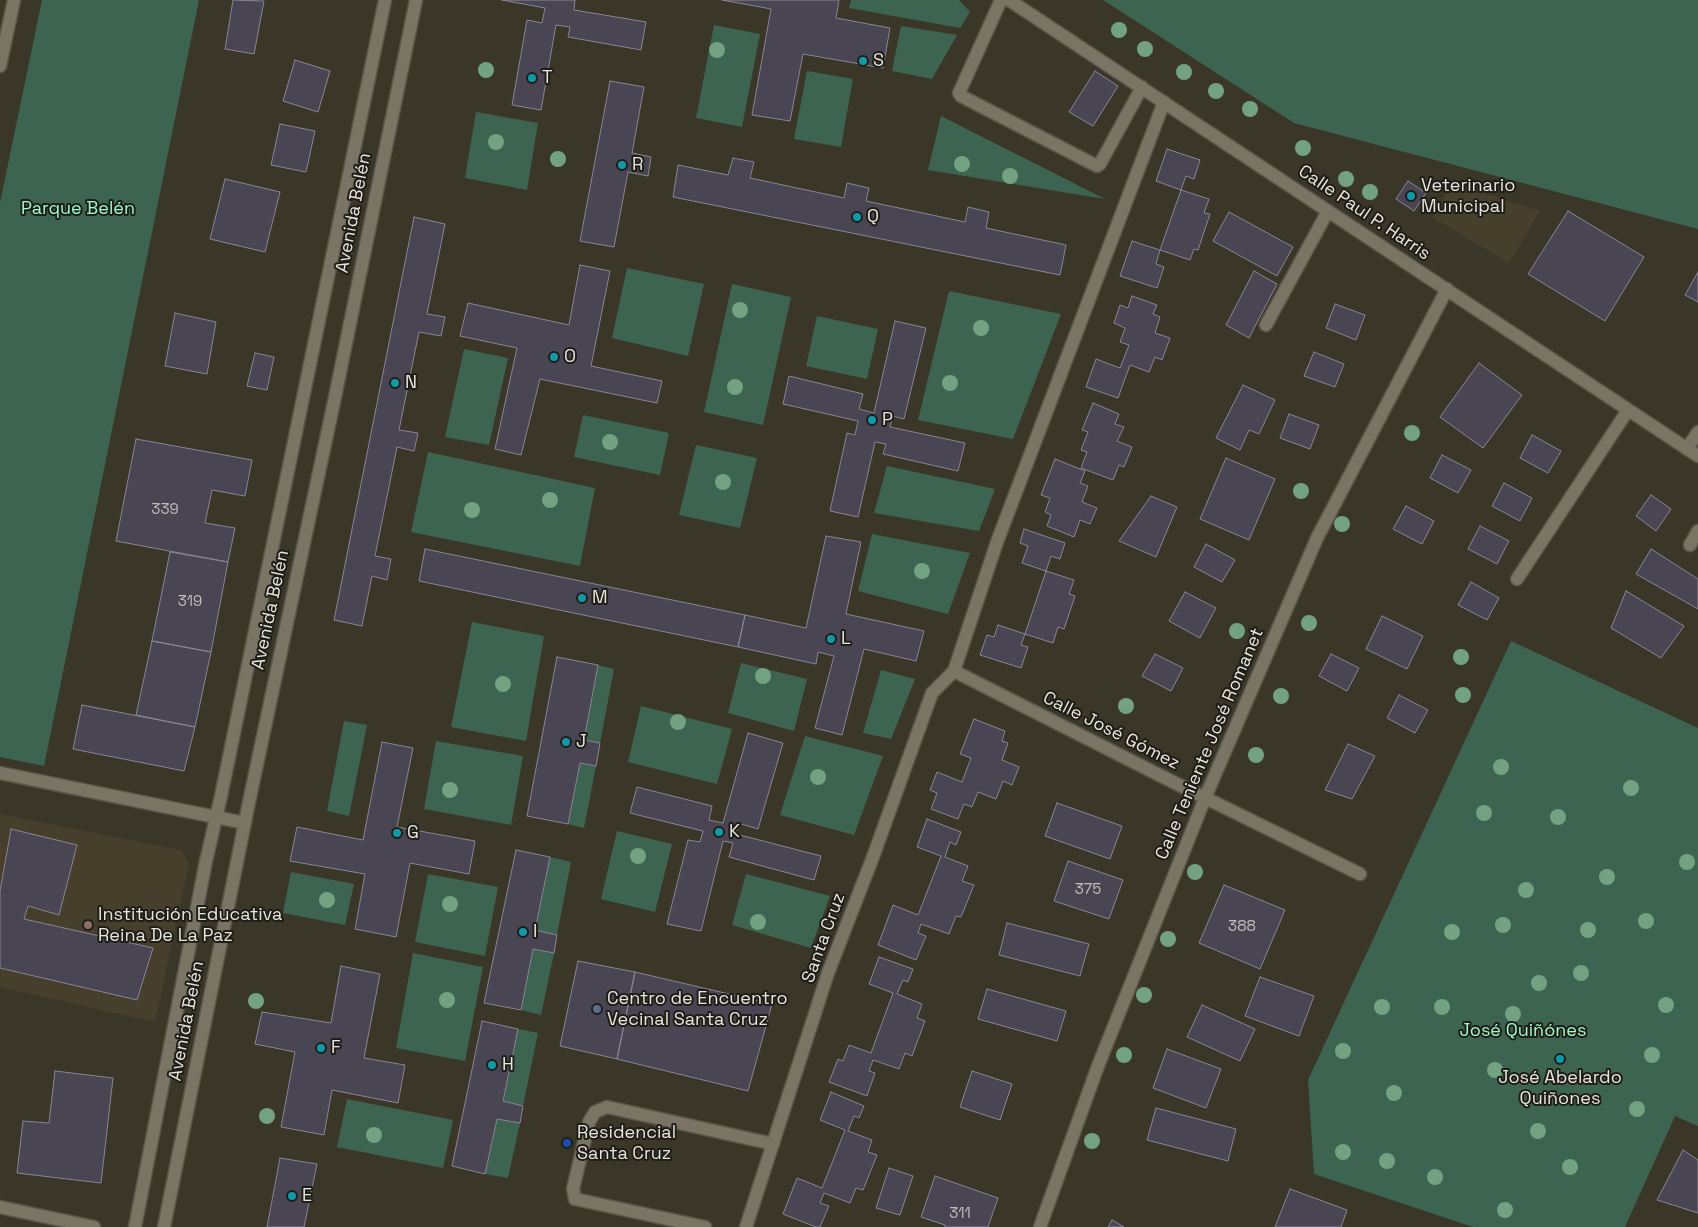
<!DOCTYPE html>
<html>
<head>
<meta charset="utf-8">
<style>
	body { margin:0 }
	canvas { display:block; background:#3a3628 }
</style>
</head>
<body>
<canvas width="1698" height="1227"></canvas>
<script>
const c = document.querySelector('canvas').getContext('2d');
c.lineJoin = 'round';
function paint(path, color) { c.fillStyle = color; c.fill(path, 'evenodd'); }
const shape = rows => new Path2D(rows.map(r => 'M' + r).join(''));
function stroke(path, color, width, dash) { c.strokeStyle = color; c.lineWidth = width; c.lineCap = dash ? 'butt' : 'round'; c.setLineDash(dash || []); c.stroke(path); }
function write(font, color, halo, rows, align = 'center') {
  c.font = font + ' "Space Grotesk",sans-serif'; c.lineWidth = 4; c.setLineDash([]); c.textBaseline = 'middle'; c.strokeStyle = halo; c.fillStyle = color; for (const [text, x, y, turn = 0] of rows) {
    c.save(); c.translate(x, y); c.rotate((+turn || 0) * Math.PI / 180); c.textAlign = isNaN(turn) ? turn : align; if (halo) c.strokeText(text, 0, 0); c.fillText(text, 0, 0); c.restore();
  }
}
paint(shape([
	[1452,183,1540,211,1509,263,1432,217],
	[0,814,181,850,189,864,155,1022,0,987]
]), '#463f2c');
paint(shape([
	[42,0,199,0,44,766,0,757,0,203],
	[851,0,959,0,970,12,960,28,849,8],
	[1103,0,1698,0,1698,229,1294,123],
	[714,25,760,34,742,127,696,118],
	[901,26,957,35,932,79,892,71],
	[807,71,853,79,841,147,794,139],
	[476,112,538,123,527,190,465,178],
	[941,116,1105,199,928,170],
	[627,268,704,284,688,356,612,338],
	[732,284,791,297,763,425,704,412],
	[949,291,1061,314,1013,439,918,420],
	[817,316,878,329,867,379,806,366],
	[464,349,508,358,489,445,445,437],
	[583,415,669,433,660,475,574,457],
	[696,445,757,458,740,528,679,515],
	[428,452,595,488,580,566,411,532],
	[887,466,995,489,979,531,874,513],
	[872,534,970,553,948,614,858,591],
	[472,622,544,636,526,741,451,727],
	[1511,641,1698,728,1698,1126,1675,1116,1625,1227,1473,1227,1314,1174,1308,1080],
	[741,663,807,679,794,731,728,713],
	[598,665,614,669,600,743,584,740],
	[881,670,915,679,891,739,863,733],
	[641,706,732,729,717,784,628,762],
	[344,721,367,725,349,816,327,811],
	[805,736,883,756,854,835,780,815],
	[436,741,523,756,511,825,424,809],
	[580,763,596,766,584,828,568,824],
	[617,831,672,844,655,912,601,899],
	[550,857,571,862,557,935,535,930],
	[291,872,354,884,345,925,283,913],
	[428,874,498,887,485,956,415,942],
	[746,874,830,896,811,948,732,925],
	[533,949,554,953,541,1015,521,1010],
	[413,953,483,967,465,1061,396,1048],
	[518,1029,538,1033,523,1106,503,1101],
	[347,1099,453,1120,443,1168,337,1147],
	[497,1119,520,1123,508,1178,485,1174]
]), '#3d6450');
const building = shape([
	[233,0,264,1,254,54,225,49,233,0],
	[502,0,575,0,574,10,646,22,641,50,568,37,570,27,556,25,541,110,512,105,527,20,542,23,545,8,502,0],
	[722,0,839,0,836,18,890,28,883,68,803,54,790,121,752,115,771,9,722,0],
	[295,60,330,71,318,112,283,101,295,60],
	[1095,71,1118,86,1093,126,1069,112,1095,71],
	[610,81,644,87,632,153,651,157,648,176,628,172,614,247,580,241,610,81],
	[280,124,315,131,306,172,271,165,280,124],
	[1167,149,1200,160,1194,179,1186,176,1181,190,1156,181,1167,149],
	[733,158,754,162,750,178,844,198,847,183,869,188,866,201,965,222,968,207,989,212,986,228,1066,245,1060,275,673,197,678,165,728,175,733,158],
	[225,179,280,192,265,252,210,239,225,179],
	[1408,181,1426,193,1414,211,1396,199,1408,181],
	[1181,190,1209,199,1204,213,1210,214,1198,250,1194,249,1190,260,1160,250,1181,190],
	[1568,211,1644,257,1605,321,1528,274,1568,211],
	[1229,212,1293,247,1277,276,1213,241,1229,212],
	[414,217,445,224,427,314,445,317,441,336,419,332,399,430,418,433,414,451,397,447,375,556,391,559,387,580,372,576,362,626,334,620,414,217],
	[1132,241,1160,250,1156,264,1164,267,1157,288,1120,276,1132,241],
	[580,265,610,271,591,366,662,381,657,403,540,379,521,455,495,449,517,348,460,336,468,303,569,325,580,265],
	[1254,271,1277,284,1249,338,1226,325,1254,271],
	[1698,272,1698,302,1685,295,1698,272],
	[1132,296,1157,305,1153,314,1160,317,1155,333,1170,338,1162,360,1155,357,1149,372,1130,365,1118,398,1086,387,1096,359,1120,368,1129,345,1120,342,1125,328,1114,323,1120,305,1128,308,1132,296],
	[1335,304,1365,315,1356,340,1326,328,1335,304],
	[175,313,216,322,207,374,165,366,175,313],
	[895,321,926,328,904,419,893,416,890,427,965,443,958,471,883,454,886,444,875,442,858,517,830,511,847,433,855,435,858,421,783,404,789,376,863,394,859,409,874,413,895,321],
	[1314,352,1344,364,1335,387,1304,376,1314,352],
	[255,353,274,357,267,390,247,386,255,353],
	[1479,363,1522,395,1483,448,1440,417,1479,363],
	[1243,385,1275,400,1259,434,1249,430,1240,450,1216,438,1243,385],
	[1093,403,1119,414,1115,424,1124,427,1117,441,1132,447,1124,467,1119,465,1113,480,1081,468,1087,452,1081,450,1088,432,1082,430,1093,403],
	[1289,414,1319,425,1310,449,1280,438,1289,414],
	[1532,435,1561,451,1548,473,1520,458,1532,435],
	[136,439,252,460,245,496,212,490,205,523,235,528,228,562,116,541,136,439],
	[1442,455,1471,470,1458,493,1430,478,1442,455],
	[1226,458,1275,479,1249,540,1200,519,1226,458],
	[1055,459,1085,471,1080,483,1088,486,1082,502,1097,508,1090,524,1080,520,1074,537,1047,526,1051,515,1045,512,1050,498,1041,495,1055,459],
	[1504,483,1532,498,1520,521,1492,506,1504,483],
	[1651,495,1671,509,1656,531,1636,516,1651,495],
	[1151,496,1177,507,1156,557,1119,541,1151,496],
	[1406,506,1434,521,1422,544,1393,529,1406,506],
	[1480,526,1509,541,1497,564,1468,549,1480,526],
	[1024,529,1065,543,1060,559,1051,556,1046,571,1022,563,1028,546,1020,543,1024,529],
	[826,536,861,542,846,614,924,631,916,661,864,649,842,735,815,728,834,656,818,652,816,664,738,647,745,615,806,628,826,536],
	[1206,544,1235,560,1222,582,1194,567,1206,544],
	[425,549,745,615,738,647,419,581,425,549],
	[1651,549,1698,579,1698,609,1636,574,1651,549],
	[170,552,228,562,211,652,152,641,170,552],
	[1046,571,1074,580,1069,594,1075,596,1064,629,1058,627,1053,643,1025,634,1046,571],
	[1471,582,1499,598,1487,620,1458,605,1471,582],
	[1626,591,1684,626,1661,658,1611,628,1626,591],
	[1185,592,1216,608,1200,638,1169,621,1185,592],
	[1382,616,1423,636,1407,669,1366,649,1382,616],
	[998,625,1025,634,1021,645,1028,647,1021,668,980,655,987,635,994,637,998,625],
	[152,641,211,652,195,727,136,715,152,641],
	[1155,654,1183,668,1171,691,1142,676,1155,654],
	[1331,654,1359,668,1347,691,1319,676,1331,654],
	[557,657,598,665,584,740,600,743,596,766,580,763,568,824,527,816,557,657],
	[1399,695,1428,710,1415,733,1387,718,1399,695],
	[82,705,195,727,184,771,73,749,82,705],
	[974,719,1005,731,1002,741,1008,743,1002,760,1019,767,1012,785,1003,781,996,799,978,792,972,807,964,804,958,819,931,809,937,793,930,790,937,772,962,782,971,758,960,754,974,719],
	[748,733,783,743,758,829,738,823,736,834,821,856,814,880,729,857,733,843,723,841,701,931,667,924,688,840,700,842,703,831,630,813,637,787,712,806,709,820,723,823,748,733],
	[382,742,413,748,397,827,475,841,469,874,410,863,396,937,355,929,365,874,290,861,297,827,363,840,382,742],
	[1348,744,1375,756,1352,799,1325,790,1348,744],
	[1057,803,1122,826,1110,859,1045,836,1057,803],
	[927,819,961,832,956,845,950,842,945,857,968,866,962,881,974,885,961,917,956,916,949,934,921,924,918,933,926,936,916,960,878,945,893,905,918,915,941,856,917,847,927,819],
	[11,829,77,845,59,915,28,906,24,919,153,948,137,1000,0,968,0,891,11,829],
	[516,850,550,857,535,930,557,935,554,953,533,949,521,1010,484,1003,516,850],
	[1068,861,1123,880,1109,919,1054,901,1068,861],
	[1224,885,1285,910,1260,969,1199,943,1224,885],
	[1007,923,1089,944,1080,976,999,955,1007,923],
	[879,957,913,969,908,982,903,980,897,994,922,1004,917,1018,925,1021,912,1056,905,1053,899,1069,873,1060,869,1071,875,1073,867,1096,829,1082,838,1059,843,1061,849,1045,871,1053,893,993,869,984,879,957],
	[578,961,635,972,617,1059,560,1046,578,961],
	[341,966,380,974,364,1058,405,1065,398,1103,332,1090,324,1135,281,1127,295,1052,255,1044,262,1012,331,1023,341,966],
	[635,972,772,1004,748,1091,617,1059,635,972],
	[1260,977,1314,996,1299,1036,1245,1016,1260,977],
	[987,989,1066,1011,1057,1041,978,1019,987,989],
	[1202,1005,1255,1029,1240,1061,1187,1037,1202,1005],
	[482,1021,518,1029,503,1101,523,1106,520,1123,497,1119,485,1174,452,1166,482,1021],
	[1167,1049,1221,1069,1206,1108,1153,1088,1167,1049],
	[55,1071,113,1078,101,1183,17,1173,23,1121,49,1123,55,1071],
	[972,1071,1012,1084,1000,1120,960,1107,972,1071],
	[831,1092,864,1106,859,1118,854,1116,848,1131,872,1140,868,1152,877,1155,863,1190,856,1188,850,1203,824,1193,820,1203,829,1206,820,1227,816,1227,783,1214,797,1178,822,1188,845,1130,820,1120,831,1092],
	[1156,1108,1236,1129,1228,1161,1147,1140,1156,1108],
	[1683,1150,1698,1160,1698,1213,1657,1200,1683,1150],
	[280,1158,317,1164,304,1227,267,1227,280,1158],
	[889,1168,913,1176,900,1215,876,1208,889,1168],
	[935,1176,998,1198,988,1227,945,1227,945,1225,921,1217,935,1176],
	[1290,1189,1347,1210,1341,1227,1275,1227,1290,1189],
	[1112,1220,1124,1227,1108,1227,1112,1220]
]);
paint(building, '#494553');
stroke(building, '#898594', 1);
const service = shape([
	[1001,0,959,93,961,96,1097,166,1100,164,1142,87],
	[1266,325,1328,211],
	[1687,449,1698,432],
	[705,1227,575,1199,573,1189,589,1122,595,1112,607,1107,773,1144]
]);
const pedestrian = shape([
	[954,671,997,542,1164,102]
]);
const minor = shape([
	[0,66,14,0],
	[1690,545,1698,531],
	[1517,579,1628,410],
	[0,773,245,823],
	[0,1207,94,1227],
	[746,1227,828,973,873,857,932,693,954,671,1173,782,1360,874],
	[1040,1227,1098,1066,1205,798,1317,538,1447,289]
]);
const tertiary = shape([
	[1009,0,1698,456],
	[135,1227,206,861,221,796,385,0],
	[164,1227,249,802,335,397,416,0]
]);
stroke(service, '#585549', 15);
stroke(pedestrian, '#585549', 15);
stroke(minor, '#585549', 15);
stroke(tertiary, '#585549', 15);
stroke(service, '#797464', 12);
stroke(pedestrian, '#797464', 12);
stroke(minor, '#797464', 12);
stroke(tertiary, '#797464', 12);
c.fillStyle = '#72a282';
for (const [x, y] of [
	[1119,30],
	[1145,49],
	[717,50],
	[486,70],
	[1184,72],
	[1216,91],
	[1250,109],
	[496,142],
	[1303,148],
	[558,159],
	[962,164],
	[1010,176],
	[1346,179],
	[1370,192],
	[740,310],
	[981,328],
	[950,383],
	[735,387],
	[1412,433],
	[610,442],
	[723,482],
	[1301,491],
	[550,500],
	[472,510],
	[1342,524],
	[922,571],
	[1309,623],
	[1237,631],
	[1461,657],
	[763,676],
	[503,684],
	[1463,695],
	[1281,696],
	[1126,706],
	[678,722],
	[1256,755],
	[1501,767],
	[818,777],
	[1631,788],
	[450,790],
	[1484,813],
	[1558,817],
	[638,856],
	[1687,862],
	[1195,872],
	[1607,877],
	[1526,890],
	[327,900],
	[450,904],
	[1646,921],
	[758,922],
	[1503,925],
	[1588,930],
	[1452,932],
	[1168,939],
	[1581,973],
	[1539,983],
	[1144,995],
	[447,1000],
	[256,1001],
	[1666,1005],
	[1382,1007],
	[1442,1007],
	[1513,1014],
	[1343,1051],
	[1124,1055],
	[1652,1055],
	[1495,1070],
	[1394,1093],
	[1637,1109],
	[267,1116],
	[1538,1131],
	[374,1135],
	[1092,1141],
	[1343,1152],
	[1387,1161],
	[1570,1167],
	[1435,1177],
	[1505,1210]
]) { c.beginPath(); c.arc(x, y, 8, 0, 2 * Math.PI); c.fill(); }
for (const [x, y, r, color] of [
	[863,61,5,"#0f9aa8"],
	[532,78,5,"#0f9aa8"],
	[622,165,5,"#0f9aa8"],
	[1411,196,5,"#0f9aa8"],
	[857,217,5,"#0f9aa8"],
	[554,357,5,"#0f9aa8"],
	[395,383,5,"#0f9aa8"],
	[872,420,5,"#0f9aa8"],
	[582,598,5,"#0f9aa8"],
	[831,639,5,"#0f9aa8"],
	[566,742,5,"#0f9aa8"],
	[719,832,5,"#0f9aa8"],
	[397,833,5,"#0f9aa8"],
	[88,925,5,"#8d6e63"],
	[523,932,5,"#0f9aa8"],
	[597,1009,5,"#5c6f8a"],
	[321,1048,5,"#0f9aa8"],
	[1560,1059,5,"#0f9aa8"],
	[492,1065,5,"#0f9aa8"],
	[567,1143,5,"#1a4fb4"],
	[292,1196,5,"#0f9aa8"]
]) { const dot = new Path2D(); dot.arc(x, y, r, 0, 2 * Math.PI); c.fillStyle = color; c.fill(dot); stroke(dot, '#1f1d17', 2); }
write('15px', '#c0bcb9', null, [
	["339",165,510],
	["319",190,602],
	["375",1088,890],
	["388",1242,927],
	["311",960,1214]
]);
write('18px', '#e7e4db', '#1f1d17', [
	["S",873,61],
	["T",542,78],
	["R",632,165],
	["Veterinario",1421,186],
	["Municipal",1421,207],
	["Q",867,217],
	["O",564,357],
	["N",405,383],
	["P",882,420],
	["M",592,598],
	["L",841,639],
	["J",576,742],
	["K",729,832],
	["G",407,833],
	["Institución Educativa",98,915],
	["Reina De La Paz",98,936],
	["I",533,932],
	["Centro de Encuentro",607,999],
	["Vecinal Santa Cruz",607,1020],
	["F",331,1048],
	["H",502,1065],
	["José Abelardo",1560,1078,"center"],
	["Quiñones",1560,1099,"center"],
	["Residencial",577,1133],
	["Santa Cruz",577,1154],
	["E",302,1196]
], 'left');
write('18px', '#9ffacb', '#1f1d17', [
	["Parque Belén",78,209],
	["José Quiñónes",1523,1031]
]);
write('18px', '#e7e4db', '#1f1d17', [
	["Avenida Belén",354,213,-79],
	["Calle Paul P. Harris",1364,213,34],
	["Avenida Belén",271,610,-78],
	["Calle José Gómez",1111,731,27],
	["Calle Teniente José Romanet",1210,744,-67],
	["Santa Cruz",824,938,-70],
	["Avenida Belén",187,1021,-79]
]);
</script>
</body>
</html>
